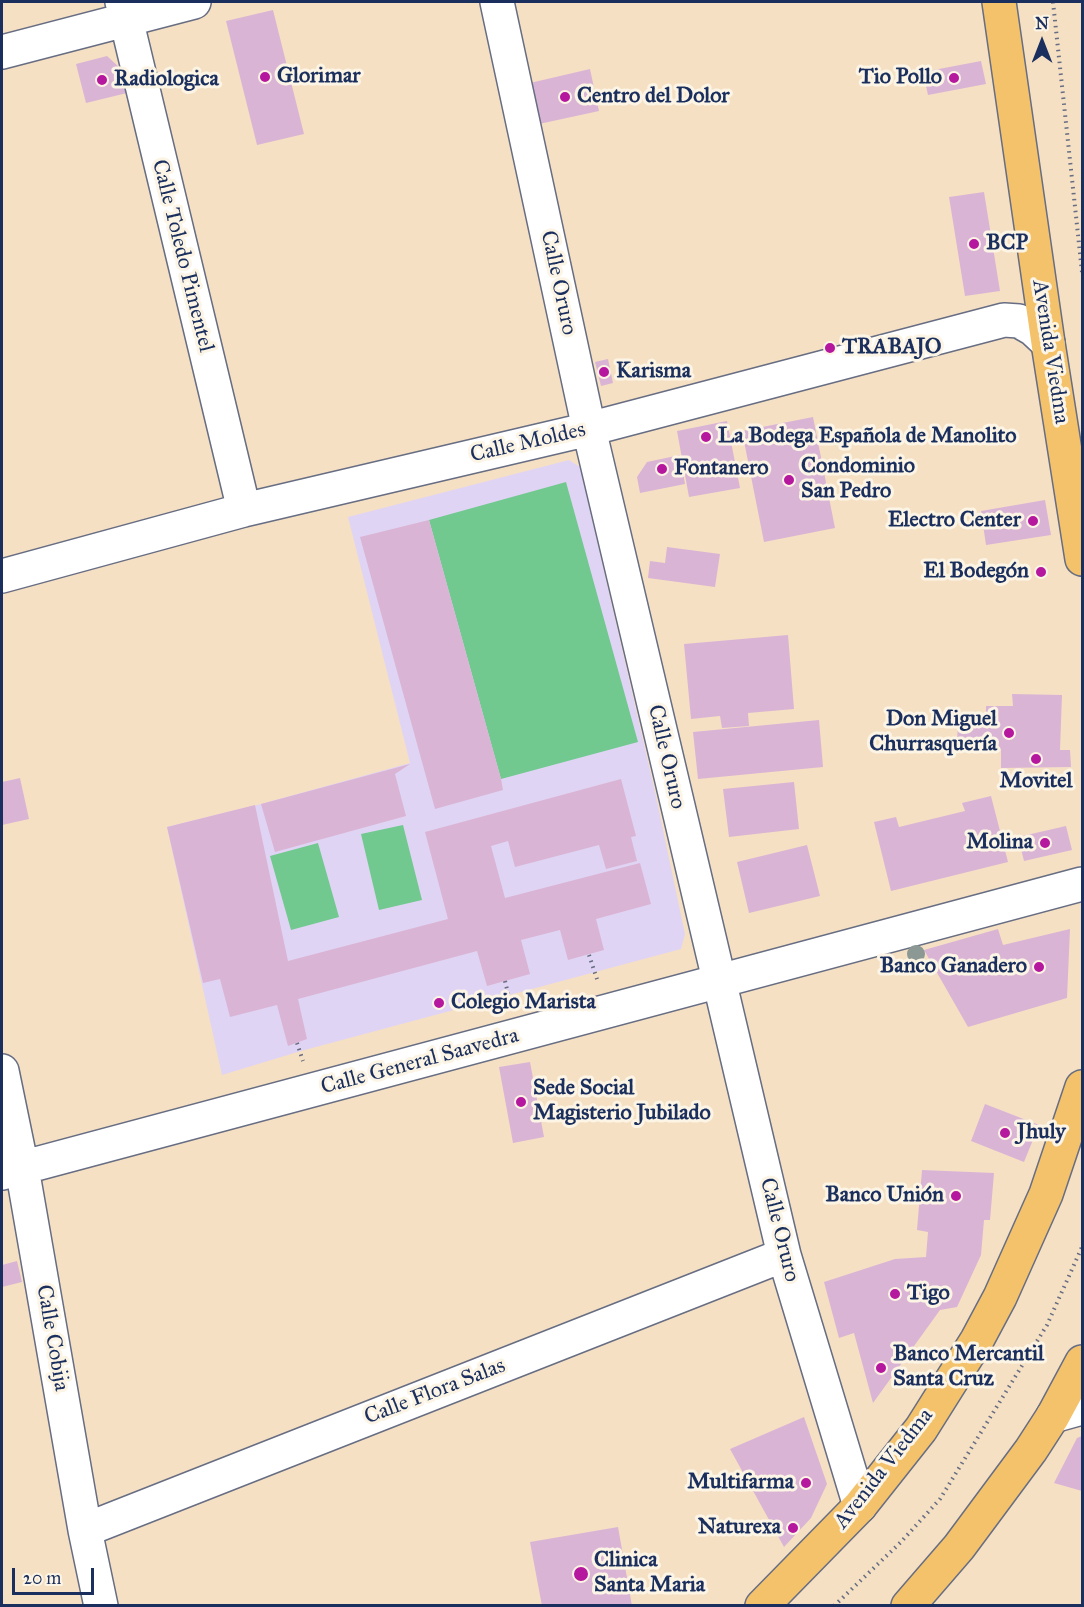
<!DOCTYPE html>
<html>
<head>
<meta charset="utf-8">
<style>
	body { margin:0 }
	#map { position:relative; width:1084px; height:1607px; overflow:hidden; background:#f5e0c4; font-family:"IM FELL Great Primer",serif }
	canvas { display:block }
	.frame { position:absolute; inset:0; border:3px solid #1b2f5e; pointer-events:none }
	.north { position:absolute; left:1012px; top:12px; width:60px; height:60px; -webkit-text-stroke:4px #fcf5e5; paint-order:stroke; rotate:0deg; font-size:16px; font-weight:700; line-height:24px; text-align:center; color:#1b2f5e }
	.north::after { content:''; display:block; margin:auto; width:21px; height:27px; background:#1b2f5e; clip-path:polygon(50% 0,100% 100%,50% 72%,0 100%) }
	.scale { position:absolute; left:12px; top:1568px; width:82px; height:27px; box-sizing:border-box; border:3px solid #1b2f5e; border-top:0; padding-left:8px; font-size:18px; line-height:21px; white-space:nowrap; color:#1b2f5e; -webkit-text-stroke:4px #fcf5e5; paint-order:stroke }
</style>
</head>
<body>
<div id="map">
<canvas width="1084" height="1607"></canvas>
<div class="frame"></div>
<div class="north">N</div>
<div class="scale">20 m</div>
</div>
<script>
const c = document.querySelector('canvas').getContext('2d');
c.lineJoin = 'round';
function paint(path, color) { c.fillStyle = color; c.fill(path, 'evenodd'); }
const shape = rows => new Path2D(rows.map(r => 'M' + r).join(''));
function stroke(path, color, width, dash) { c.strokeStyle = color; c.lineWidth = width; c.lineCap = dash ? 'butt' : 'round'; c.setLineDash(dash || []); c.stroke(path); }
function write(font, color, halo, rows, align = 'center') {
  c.font = font + ' "IM FELL Great Primer",serif'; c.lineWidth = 6; c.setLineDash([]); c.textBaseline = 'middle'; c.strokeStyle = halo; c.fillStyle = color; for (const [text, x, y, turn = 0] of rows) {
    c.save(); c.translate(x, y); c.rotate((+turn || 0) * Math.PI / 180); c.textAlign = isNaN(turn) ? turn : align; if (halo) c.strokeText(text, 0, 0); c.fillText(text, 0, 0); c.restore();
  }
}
paint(shape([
	[569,460,580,467,655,792,685,934,681,949,301,1051,222,1075,167,827,261,804,410,763,348,517]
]), '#e0d4f4');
paint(shape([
	[566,482,638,742,501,779,429,520],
	[403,825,422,900,379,910,361,834],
	[318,843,339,917,291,930,270,856]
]), '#71c98f');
paint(shape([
	[273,10,304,134,257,145,226,21],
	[107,56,120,68,127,93,86,103,76,64],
	[981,61,986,84,928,95,923,72],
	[590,69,599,111,539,124,530,83],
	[984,192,1000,291,965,296,949,197],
	[608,359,613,383,601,386,595,362],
	[813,417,835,528,764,542,742,431],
	[727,421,740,488,689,497,677,431],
	[680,455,685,484,640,493,637,477,647,462],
	[1045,500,1051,535,986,545,981,511],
	[429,520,501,779,503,790,435,809,360,537],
	[667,547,720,554,715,587,648,578,650,561,665,563],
	[788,635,794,709,748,713,749,726,722,728,720,716,691,719,684,644],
	[1012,694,1062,695,1060,750,1070,750,1071,767,1001,768,1001,749,957,748,958,717,986,718,986,706,1013,706],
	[819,720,823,767,698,779,693,732],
	[410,764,395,774,406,816,275,852,261,804],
	[20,778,29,819,2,825,2,782],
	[621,779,636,836,631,837,637,861,606,869,599,845,515,867,508,841,491,846,505,898,640,863,651,904,596,919,604,950,568,960,560,930,521,940,530,974,487,986,477,951,298,999,307,1039,288,1046,277,1005,230,1017,220,979,203,983,167,827,255,805,288,961,448,919,425,832],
	[794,782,799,829,729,837,723,789],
	[991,796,1008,862,891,891,874,822,896,817,899,827,965,811,962,803],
	[1066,826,1072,850,1024,861,1018,837],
	[807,845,820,896,749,913,737,862],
	[998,929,1003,945,1070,929,1067,998,968,1027,924,950],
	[530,1062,544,1137,513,1143,499,1067],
	[985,1104,1039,1125,1024,1162,971,1141],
	[922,1170,994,1173,990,1220,984,1220,981,1255,957,1307,940,1310,873,1403,854,1333,839,1338,824,1282,895,1259,926,1257,928,1232,917,1230],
	[17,1261,22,1282,2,1287,2,1265],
	[804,1417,827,1484,811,1518,784,1547,730,1449],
	[1082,1436,1082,1491,1054,1483,1077,1438],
	[618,1527,632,1606,542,1606,530,1542]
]), '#dab4d5');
const minor = shape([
	[122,2,244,510],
	[497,2,589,429,784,1255,860,1506],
	[2,52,194,2],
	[2,576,244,510,589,429,1004,320,1019,321,1033,329,1048,343],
	[2,1071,22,1168,85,1530,101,1606],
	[2,1173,1082,884],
	[1053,1416,1082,1408],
	[85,1530,784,1255]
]);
const major = shape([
	[999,2,1048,343,1082,559],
	[762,1606,860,1506,921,1429,977,1340,1000,1297,1046,1194,1082,1087],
	[908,1606,959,1547,1031,1450,1053,1416,1082,1362]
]);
stroke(minor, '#676d82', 36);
stroke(major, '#676d82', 36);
stroke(shape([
	[1053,2,1082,272],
	[589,955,598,982],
	[505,981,511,1006],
	[297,1043,303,1061],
	[834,1606,901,1542,940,1499,1047,1325,1082,1247]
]), '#676d82', 4, [1.5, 4.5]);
stroke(minor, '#fff', 33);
stroke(major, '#f4c26a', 33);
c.fillStyle = '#8b9894';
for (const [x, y] of [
	[916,954]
]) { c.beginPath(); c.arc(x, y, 9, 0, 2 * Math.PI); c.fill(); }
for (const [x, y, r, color] of [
	[265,77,6,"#b5179e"],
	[954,78,6,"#b5179e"],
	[102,80,6,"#b5179e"],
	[565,97,6,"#b5179e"],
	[974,244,6,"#b5179e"],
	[830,348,6,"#b5179e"],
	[604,372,6,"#b5179e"],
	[706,437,6,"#b5179e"],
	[662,469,6,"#b5179e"],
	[789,480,6,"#b5179e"],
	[1033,521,6,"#b5179e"],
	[1041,572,6,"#b5179e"],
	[1009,733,6,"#b5179e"],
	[1036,759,6,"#b5179e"],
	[1045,843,6,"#b5179e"],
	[1039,967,6,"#b5179e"],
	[439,1003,6,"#b5179e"],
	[521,1102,6,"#b5179e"],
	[1005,1133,6,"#b5179e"],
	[956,1196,6,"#b5179e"],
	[895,1294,6,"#b5179e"],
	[881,1368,6,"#b5179e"],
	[806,1483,6,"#b5179e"],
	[793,1528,6,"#b5179e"],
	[581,1574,8,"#b5179e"]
]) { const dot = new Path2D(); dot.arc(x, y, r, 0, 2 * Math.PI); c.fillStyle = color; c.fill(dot); stroke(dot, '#fcf5e5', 2); }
write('bold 22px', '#1b2f5e', '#fcf5e5', [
	["Glorimar",277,77],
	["Tio Pollo",942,78,"right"],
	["Radiologica",114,80],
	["Centro del Dolor",577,97],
	["BCP",986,244],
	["TRABAJO",842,348],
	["Karisma",616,372],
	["La Bodega Española de Manolito",718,437],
	["Condominio",801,467],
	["San Pedro",801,492],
	["Fontanero",674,469],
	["Electro Center",1021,521,"right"],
	["El Bodegón",1029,572,"right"],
	["Don Miguel",997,720,"right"],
	["Churrasquería",997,745,"right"],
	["Movitel",1036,782,"center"],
	["Molina",1033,843,"right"],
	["Banco Ganadero",1027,967,"right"],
	["Colegio Marista",451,1003],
	["Sede Social",533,1089],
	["Magisterio Jubilado",533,1114],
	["Jhuly",1017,1133],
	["Banco Unión",944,1196,"right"],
	["Tigo",907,1294],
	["Banco Mercantil",893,1355],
	["Santa Cruz",893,1380],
	["Multifarma",794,1483,"right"],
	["Naturexa",781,1528,"right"],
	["Clinica",594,1561],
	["Santa Maria",594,1586]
], 'left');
write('22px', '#1b2f5e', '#fcf5e5', [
	["Calle Toledo Pimentel",182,256,76],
	["Calle Oruro",558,283,78],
	["Avenida Viedma",1050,352,81],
	["Calle Moldes",528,443,-13],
	["Calle Oruro",666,757,77],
	["Calle General Saavedra",420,1062,-15],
	["Calle Oruro",779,1230,76],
	["Calle Cobija",52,1338,80],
	["Calle Flora Salas",435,1392,-21],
	["Avenida Viedma",884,1469,-52]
]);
</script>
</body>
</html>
